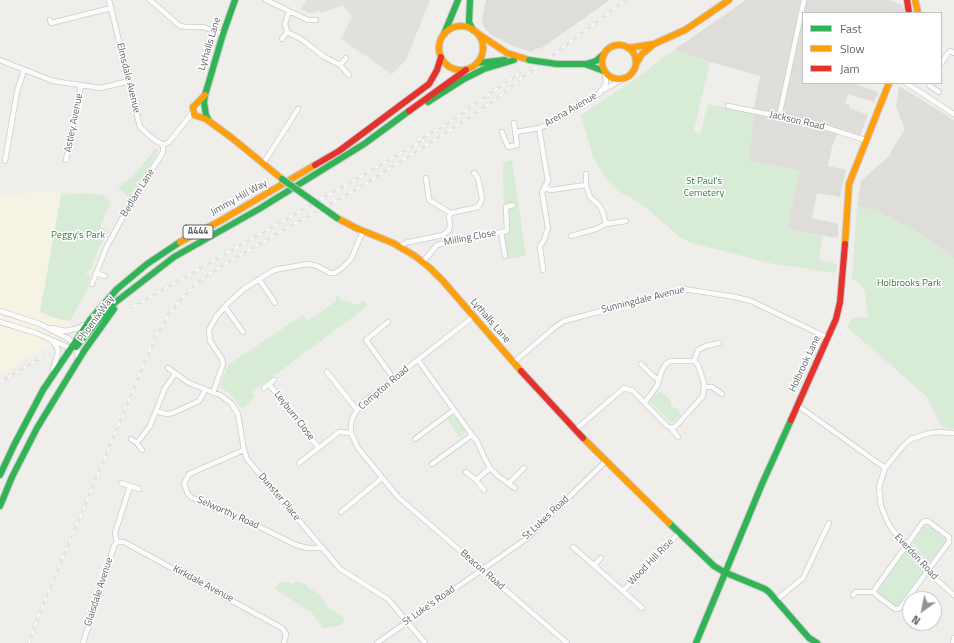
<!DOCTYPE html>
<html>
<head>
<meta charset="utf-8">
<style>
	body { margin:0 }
	#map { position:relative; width:954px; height:643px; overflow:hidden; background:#efeeea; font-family:"Titillium Web",sans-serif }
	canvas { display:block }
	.legend { position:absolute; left:802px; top:12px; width:140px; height:72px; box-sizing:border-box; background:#fff; border:1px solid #bfc1c3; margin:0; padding:5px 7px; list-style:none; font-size:12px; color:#5f6368 }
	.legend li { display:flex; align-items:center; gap:8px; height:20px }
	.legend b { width:20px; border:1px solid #bfc1c3 }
	.north { position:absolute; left:902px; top:591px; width:40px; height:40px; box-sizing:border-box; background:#fff; border:1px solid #bfc1c3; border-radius:50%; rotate:213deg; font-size:11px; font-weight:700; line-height:16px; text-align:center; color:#5f6368 }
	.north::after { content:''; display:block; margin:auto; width:14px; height:18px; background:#919496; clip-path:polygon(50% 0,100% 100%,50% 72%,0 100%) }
</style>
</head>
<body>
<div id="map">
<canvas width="954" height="643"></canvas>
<ul class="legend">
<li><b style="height:5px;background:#30b455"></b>Fast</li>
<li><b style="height:5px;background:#ff9f0a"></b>Slow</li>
<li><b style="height:5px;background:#e5322d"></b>Jam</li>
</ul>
<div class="north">N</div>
</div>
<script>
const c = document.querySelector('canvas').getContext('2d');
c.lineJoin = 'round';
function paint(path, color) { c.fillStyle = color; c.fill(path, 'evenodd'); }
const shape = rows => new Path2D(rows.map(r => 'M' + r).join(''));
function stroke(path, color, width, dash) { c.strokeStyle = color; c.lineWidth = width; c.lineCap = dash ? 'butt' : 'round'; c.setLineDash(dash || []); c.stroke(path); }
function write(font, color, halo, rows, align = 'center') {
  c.font = font + ' "Titillium Web",sans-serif'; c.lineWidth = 3; c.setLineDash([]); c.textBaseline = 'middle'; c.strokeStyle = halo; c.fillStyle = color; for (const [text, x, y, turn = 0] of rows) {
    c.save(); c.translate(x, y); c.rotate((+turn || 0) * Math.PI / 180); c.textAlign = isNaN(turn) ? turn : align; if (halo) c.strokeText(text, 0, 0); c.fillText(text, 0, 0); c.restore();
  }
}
paint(shape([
	[58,191,61,195,40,312,62,320,70,321,71,324,66,331,64,337,0,375,0,195]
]), '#f7f3e4');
paint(shape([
	[486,0,610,0,540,49,537,48,531,52,513,46,492,35,487,31,483,25,482,17],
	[746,0,889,0,902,5,905,13,803,13,803,83,852,83,878,92,874,102,848,94,845,104,850,105,849,108,868,115,859,138,838,132,832,147,828,166,846,170,840,197,817,193,812,218,838,224,838,238,787,230,799,171,749,161,754,114,754,107,760,76,710,62,674,50],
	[899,86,954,120,954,258,919,233,901,223,881,213,857,206,861,181,888,157,905,129,896,107]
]), '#dfddda');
paint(shape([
	[306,0,430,0,406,60,392,74,341,39,352,17,343,5,322,13,318,10,315,13,310,13,301,9]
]), '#e2e0da');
paint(shape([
	[674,50,710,62,694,130,700,135,707,107,709,104,754,114,749,161,800,170,787,230,823,236,819,260,837,264,836,273,774,264,691,243,681,238,652,213,638,202,618,191,606,179,594,159,581,115,634,80],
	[156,148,158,151,154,160,129,198,118,187,133,176],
	[512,160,526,256,508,259,504,229,503,163],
	[80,193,103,195,111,202,100,226,108,231,99,247,92,267,86,274,90,276,87,290,70,321,55,318,40,312,61,195],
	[857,206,881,213,901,223,919,233,954,258,954,429,942,427,927,397,847,327,852,318,868,317,865,292,860,284,852,279],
	[336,294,342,301,344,300,358,305,363,300,368,306,256,389,252,393,255,397,242,409,230,394,220,387,228,365,303,315,308,321,336,301],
	[659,391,670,399,671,406,676,408,681,415,673,423,671,423,650,402,651,399],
	[450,416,457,418,465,428,465,433,460,438,447,419],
	[925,524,928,524,946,538,947,541,930,563,912,543],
	[906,550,925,571,898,606,896,607,877,593,877,590],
	[296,581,306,584,307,587,321,595,320,597,323,599,327,607,343,617,345,620,341,625,328,628,323,628,312,613,275,589,279,582,286,583,288,582,293,584]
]), '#d8ebd6');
const street = shape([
	[109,0,140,127,152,138,163,145],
	[150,0,180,26,186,27,203,27,223,34],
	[266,0,308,20,316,20],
	[289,11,285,24,287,32,301,39,323,56,340,65,349,75],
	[50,20,51,23,111,8],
	[282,39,287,32],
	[0,60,53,81,101,88,129,81],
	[941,64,948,53,951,51,954,53],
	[340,65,346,58],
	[906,83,954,114],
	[929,83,930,86,939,92],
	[603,90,623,79],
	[728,106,812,123,865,140],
	[779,117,804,0],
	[539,128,548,181,542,192,548,228,544,240,540,246,543,270],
	[502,132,508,147,517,145,514,123],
	[516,132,539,128,547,125,599,94,606,83,605,72],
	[66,160,81,85],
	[5,161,17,92,24,70],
	[263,164,298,109],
	[426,178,429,200,449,212,450,214],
	[544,188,551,190,586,185],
	[606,224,626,221],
	[501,232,507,231,506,207,513,205],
	[571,236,596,229,606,224,603,213,600,206,590,197,586,185,586,174],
	[400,247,405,243,443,235,449,230,450,224,449,217,451,213,478,207,481,202,482,198,478,178,474,173],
	[423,262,437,245,501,232,505,256],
	[96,273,105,276],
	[259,279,275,303],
	[92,284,107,246,128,208,163,152,163,145,169,142,193,112],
	[225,307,243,332],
	[0,311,40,324,69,339,77,347,78,359],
	[473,317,361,404,353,417,351,424,351,433,358,448,398,497,567,643],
	[0,322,36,333,70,348],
	[388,322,366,340,394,379],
	[52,328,66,331,79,328,83,325],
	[52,341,57,347,58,353,53,369],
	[418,360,472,435,432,464],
	[694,361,698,350,706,346,719,343],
	[513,363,554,328,564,321,684,289,735,297,751,301,828,338],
	[641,364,653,376,659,380],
	[168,368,189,383,220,395,231,403,238,414,244,450,247,459,340,569,388,599,425,643],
	[327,372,357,410],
	[269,384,274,380],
	[704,387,712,387,722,394],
	[264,388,269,384,318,447],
	[213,393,223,364,222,359,210,341,209,330,216,317,227,304,245,288,274,270,308,264,317,266,330,273,335,273,342,268,351,259,363,231],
	[797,405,885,468],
	[156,411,166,414,173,413,199,401,205,390],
	[671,428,678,437],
	[575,430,624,388,633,391,667,426,671,428,675,427,703,396,704,383,698,365,694,361,671,361,666,364,662,370,657,386,645,402],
	[954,433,938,432,930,433,911,439,903,446,885,468,879,487,881,506,888,523,894,532,921,559,938,581,954,595],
	[472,435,477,441,484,457,490,468,498,476,515,488],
	[131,439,137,443,142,450],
	[415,439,454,410],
	[137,443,150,426,165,388,175,374],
	[244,450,189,474,184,484,188,494,191,497,248,521,296,545,307,548,323,548],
	[299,463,339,432,351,433],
	[466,472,476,480,490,468],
	[476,480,484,490],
	[121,483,139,489],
	[509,483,524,468],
	[341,512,382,478],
	[926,521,929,522,949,537,949,542,901,607,898,609,895,609,876,595,874,592,875,589,923,522,926,521],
	[117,542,124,542,282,628,286,634,284,643],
	[117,542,115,533,130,486],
	[573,547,623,591,647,565,679,533],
	[594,565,601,558],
	[623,591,642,608],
	[853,595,856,592,874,592],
	[776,600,803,578,829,523],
	[83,643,114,546,117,542],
	[377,643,526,539,606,461],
	[953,643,954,638]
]);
const fast = shape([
	[470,0,469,22,473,30],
	[444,34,458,0],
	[478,63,505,60],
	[557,64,585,64,604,71],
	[586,64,596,61,604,54],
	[428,102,464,79,484,69,514,60],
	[209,121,206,115,204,102,205,95,223,34,235,0],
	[76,347,108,308,174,257,259,209,364,144,409,111],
	[0,475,14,445,43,390,90,320,117,289,147,264,180,242],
	[0,506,12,477,37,428,84,351,114,309],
	[669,523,714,566,724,572,765,589,769,592,809,638,817,643],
	[696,643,762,484,791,420]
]);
const slow = shape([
	[915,0,918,13],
	'439 48a22 22 0 1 1 44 0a22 22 0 1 1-44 0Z',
	[477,33,507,53,529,60],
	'602 62a17 17 0 1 1 34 0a17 17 0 1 1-34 0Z',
	[628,48,654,44,685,30,729,0],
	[636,64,642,54,653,45],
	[205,95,193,107,194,115,206,119,232,138,282,179],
	[337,218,356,228,393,243,415,256,430,268,443,281,521,371],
	[180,242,220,221,315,165],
	[845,244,849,184,889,83],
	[583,438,669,523]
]);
const jam = shape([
	[907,0,909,13],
	[409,111,466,70],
	[315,165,339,151,429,84,437,70,441,57],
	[521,371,583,438],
	[791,420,836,319,840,302,845,244]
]);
stroke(street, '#cbcccc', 6);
stroke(fast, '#cacacb', 8);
stroke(slow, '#cacacb', 8);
stroke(jam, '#cacacb', 8);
stroke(street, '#fdfcfc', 4.5);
stroke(fast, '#30b455', 6);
stroke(slow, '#ff9f0a', 6);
stroke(jam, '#e5322d', 6);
const rail = shape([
	[519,80,626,0],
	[418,140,447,124,521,72],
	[133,307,424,140],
	[0,382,42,357],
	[29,643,38,617,155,338,168,316,182,298,197,283,210,273,278,233,362,186,470,117,496,99,522,78]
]);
stroke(rail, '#e4e4e4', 3);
stroke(rail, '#fff', 1.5, [4.5]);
const fastBridge = shape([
	[529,60,557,64],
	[282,179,337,218]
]);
stroke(fastBridge, '#cacacb', 8, []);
stroke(fastBridge, '#30b455', 6);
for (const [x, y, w] of [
	[198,232,30]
]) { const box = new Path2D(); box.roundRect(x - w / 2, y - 7, w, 14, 3); c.fillStyle = '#fff'; c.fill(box); stroke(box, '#5f6368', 1); }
write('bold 9px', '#5f6368', null, [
	["A444",198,232]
]);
write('10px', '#5f6368', '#fff', [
	["Lythalls Lane",210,44,-73],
	["Elmsdale Avenue",128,78,76],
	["Arena Avenue",571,110,-30],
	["Jackson Road",797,121,13],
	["Astley Avenue",74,123,-79],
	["Bedlam Lane",138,193,-58],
	["Jimmy Hill Way",239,198,-29],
	["Milling Close",470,238,-11],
	["Sunningdale Avenue",643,300,-14],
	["Phoenix Way",96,319,-54],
	["Lythalls Lane",490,321,49],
	["Holbrook Lane",805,364,-65],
	["Compton Road",384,388,-40],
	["Leyburn Close",294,416,52],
	["Dunster Place",279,497,50],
	["Selworthy Road",228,513,24],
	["St Lukes Road",546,518,-43],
	["Everdon Road",916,557,47],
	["Wood Hill Rise",651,562,-46],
	["Beacon Road",482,570,41],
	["Kirkdale Avenue",203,584,28],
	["Glaisdale Avenue",99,592,-72],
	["St Luke's Road",429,606,-35]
]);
write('10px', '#348238', '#fff', [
	["St Paul's",704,182],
	["Cemetery",704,194],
	["Peggy's Park",78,236],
	["Holbrooks Park",909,284]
]);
</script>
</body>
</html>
